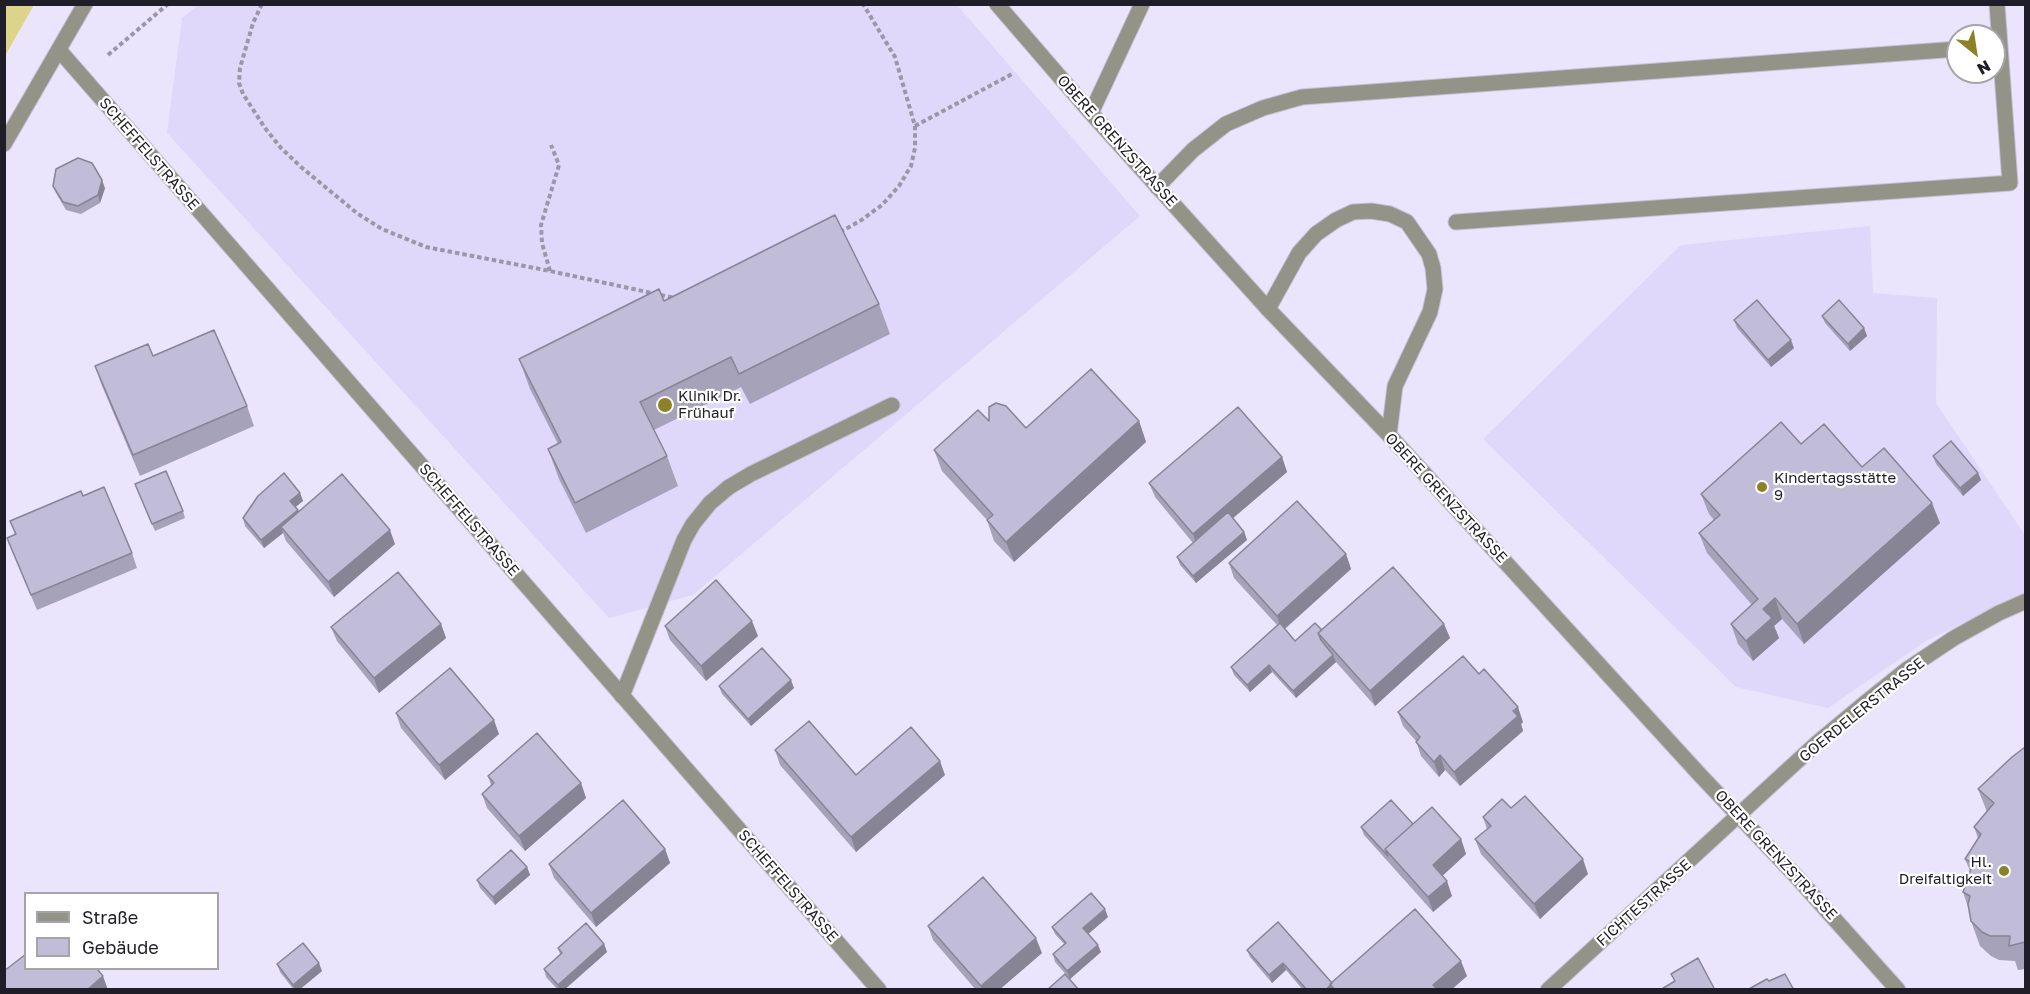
<!DOCTYPE html>
<html>
<head>
<meta charset="utf-8">
<style>
	body { margin:0 }
	#map { position:relative; width:2030px; height:994px; overflow:hidden; background:#eae5fc; font-family:"Golos Text",sans-serif }
	canvas { display:block }
	.frame { position:absolute; inset:0; border:6px solid #1f1d27; pointer-events:none }
	.legend { position:absolute; left:24px; top:892px; width:195px; height:78px; box-sizing:border-box; background:#fff; border:2px solid #a5a5a9; margin:0; padding:8px 10px; list-style:none; font-size:18px; color:#1f1d27 }
	.legend li { display:flex; align-items:center; gap:12px; height:30px }
	.legend b { width:30px; border:2px solid #a5a5a9 }
	.north { position:absolute; left:1946px; top:24px; width:60px; height:60px; box-sizing:border-box; background:#fff; border:2px solid #a5a5a9; border-radius:50%; rotate:150deg; font-size:16px; font-weight:700; line-height:24px; text-align:center; color:#1f1d27 }
	.north::after { content:''; display:block; margin:auto; width:21px; height:27px; background:#8d8128; clip-path:polygon(50% 0,100% 100%,50% 72%,0 100%) }
</style>
</head>
<body>
<div id="map">
<canvas width="2030" height="994"></canvas>
<div class="frame"></div>
<ul class="legend">
<li><b style="height:8px;background:#949387"></b>Straße</li>
<li><b style="height:16px;background:#c1bcd7"></b>Gebäude</li>
</ul>
<div class="north">N</div>
</div>
<script>
const g = document.querySelector('canvas').getContext('2d');
g.lineJoin = 'round';
function fillPath(path, color) {
  g.fillStyle = color;
  g.fill(path, 'evenodd');
}
function shape(rows) {
  const path = new Path2D();
  for (const r of rows) {
    path.moveTo(r[0], r[1]);
    for (let i = 2; i < r.length; i += 2) path.lineTo(r[i], r[i + 1]);
  }
  return path;
}
function strokePath(path, color, width, dash) {
  g.strokeStyle = color;
  g.lineWidth = width;
  g.lineCap = dash ? 'butt' : 'round';
  g.setLineDash(dash || []);
  g.stroke(path);
}
function write(font, color, halo, rows, align = 'center') {
  g.font = font + ' "Golos Text",sans-serif';
  g.lineWidth = 4.5;
  g.setLineDash([]);
  g.textBaseline = 'middle';
  g.strokeStyle = halo;
  g.fillStyle = color;
  for (const [text, x, y, turn = 0] of rows) {
    g.save();
    g.translate(x, y);
    g.rotate((+turn || 0) * Math.PI / 180);
    g.textAlign = isNaN(turn) ? turn : align;
    if (halo) g.strokeText(text, 0, 0);
    g.fillText(text, 0, 0);
    g.restore();
  }
}
fillPath(shape([
	[198,5,957,5,1140,216,693,595,609,618,167,133,182,18],
	[1870,226,1873,293,1937,298,1936,403,2025,535,2025,593,1926,641,1828,708,1736,687,1483,439,1681,245]
]), '#dfd8fb');
fillPath(shape([
	[5,4,34,5,5,56,4,5]
]), '#ddd48c');
const lane = shape([
	[1157,187,1193,150,1226,124,1263,108,1302,97,1958,49],
	[1456,222,2010,183,1997,4],
	[1268,309,1299,253,1316,234,1336,220,1353,212,1371,211,1390,214,1407,222,1429,254,1433,268,1435,289,1430,312,1395,386,1389,435],
	[622,696,684,540,693,524,710,503,729,487,751,474,892,405]
]);
const street = shape([
	[997,4,1091,113,1268,309,1389,435,1700,775,1794,874,1898,990],
	[59,50,879,990],
	[1091,113,1142,4],
	[4,144,85,4],
	[1548,990,1817,743,1865,703,1906,670,1954,638,1999,613,2026,601]
]);
strokePath(lane, '#c5c1d6', 17);
strokePath(street, '#c5c1d6', 17);
strokePath(shape([
	[262,4,253,23,240,68,239,83,243,94,265,128,281,148,301,167,358,214,382,229,426,247,550,271,675,298],
	[108,55,168,4],
	[915,126,1012,74],
	[840,232,860,221,882,205,899,186,911,166,915,148,915,126,895,57,863,4],
	[550,271,542,243,541,225,559,165,551,145]
]), '#9b97a9', 4, [4.5, 3]);
strokePath(lane, '#949387', 15);
strokePath(street, '#949387', 15);
fillPath(shape([
	[53,186,105,188,100,203,81,214,66,210,56,193],
	[879,304,890,334,750,404,741,387,654,430,667,456,678,486,586,533,559,479,548,449,558,444,530,389,519,359],
	[1822,316,1864,328,1867,336,1850,351,1825,323],
	[1734,320,1794,348,1771,367,1737,328],
	[153,356,247,406,254,426,140,476,102,386,95,366],
	[989,421,1026,428,1139,421,1146,442,1014,562,994,541,987,520,942,471,934,450],
	[1801,444,1862,467,1940,523,1804,644,1782,619,1774,626,1779,638,1753,661,1738,644,1731,624,1752,605,1707,553,1699,533,1714,520,1709,514,1701,494],
	[1933,456,1978,473,1981,480,1963,496,1936,464],
	[1282,457,1287,472,1233,518,1244,532,1247,540,1196,583,1180,565,1177,557,1193,543,1155,497,1149,483],
	[138,492,183,511,185,518,155,531],
	[300,493,303,501,295,507,298,512,395,544,334,597,286,541,283,533,264,548,245,526,243,518],
	[83,496,132,553,137,568,37,610,7,538,15,535,10,521],
	[1346,554,1351,569,1285,629,1295,641,1322,630,1444,624,1450,638,1375,706,1336,662,1296,698,1272,672,1250,692,1234,675,1231,667,1277,625,1234,578,1229,563],
	[441,624,446,638,379,693,337,641,331,627],
	[665,626,758,636,706,681,670,640],
	[719,686,794,688,751,726,722,694],
	[1398,712,1523,722,1521,724,1523,731,1460,786,1445,770,1439,777,1421,756,1416,741,1403,726],
	[396,713,499,734,445,780,401,728],
	[2025,747,2025,969,2018,970,2015,961,1999,960,1991,956,1980,946,1971,921,1969,910,1963,892,1970,871,1965,859,1978,838,1974,827,1987,812,1978,789],
	[775,750,856,775,945,775,856,852,780,765],
	[488,776,581,783,586,798,525,851,487,808,482,794,491,785],
	[1511,808,1588,874,1540,919,1481,854,1475,839,1487,829,1483,817],
	[1413,824,1461,839,1466,854,1442,876,1452,896,1433,912,1364,835,1361,827],
	[665,849,670,863,596,927,554,878,549,864],
	[527,867,530,875,495,905,480,888,477,880],
	[1108,917,1088,934,1101,952,1070,979,1055,962,1053,954,1064,944,1055,934,1052,927],
	[1278,922,1332,983,1467,976,1451,990,1303,990,1286,970,1272,983,1250,957,1247,950],
	[928,926,1042,953,999,990,976,990,933,940],
	[604,944,607,952,564,990,558,990,546,977,544,969,560,954,558,948],
	[277,964,322,971,299,990,294,990,280,972]
]), '#a6a2b9');
fillPath(shape([
	[102,180,105,188,100,203,98,195],
	[1864,328,1867,336,1850,351,1848,344],
	[1791,340,1794,348,1771,367,1768,360],
	[1139,421,1146,442,1014,562,1006,542],
	[1282,457,1287,472,1198,548,1193,534],
	[1978,473,1981,480,1963,496,1960,488],
	[300,493,303,501,293,509,290,501],
	[1932,503,1940,523,1804,644,1797,624],
	[298,510,301,518,281,527,283,533,264,548,261,540],
	[390,530,395,544,334,597,328,582],
	[1244,532,1247,540,1196,583,1193,576],
	[1346,554,1351,569,1282,631,1277,616],
	[1775,598,1782,619,1774,626,1779,638,1753,661,1746,641,1763,609],
	[752,621,758,636,706,681,701,666],
	[441,624,446,638,379,693,374,678],
	[1444,624,1450,638,1375,706,1370,691],
	[1333,655,1336,662,1296,698,1293,691],
	[1269,665,1272,672,1250,692,1247,685],
	[791,680,794,688,751,726,748,719],
	[1518,707,1523,722,1521,724,1523,731,1460,786,1454,772],
	[494,720,499,734,445,780,439,765],
	[1440,755,1445,770,1439,777,1434,762],
	[940,761,945,775,856,852,851,837],
	[581,783,586,798,525,851,519,836],
	[1461,839,1466,854,1438,880,1433,865],
	[665,849,670,863,596,927,591,913],
	[1583,859,1588,874,1540,919,1534,904],
	[527,867,530,875,495,905,493,897],
	[1447,881,1452,896,1433,912,1428,897],
	[1105,909,1108,917,1086,936,1083,928],
	[1036,938,1042,953,999,990,982,990,981,986],
	[604,944,607,952,564,990,559,990,558,985],
	[1098,945,1101,952,1070,979,1067,971],
	[1461,961,1467,976,1451,990,1435,990,1433,985],
	[319,963,322,971,299,990,295,990,293,985],
	[1283,963,1286,970,1272,983,1269,975],
	[103,976,108,990,87,990],
	[1331,985,1332,990,1326,990]
]), '#878496');
const building = shape([
	[78,158,92,163,102,180,98,195,78,206,63,202,53,186,56,169,78,158],
	[835,215,879,304,739,374,731,357,640,402,667,456,575,503,548,449,561,442,519,359,659,289,664,301,835,215],
	[1757,300,1791,340,1768,360,1734,320,1757,300],
	[1839,300,1864,328,1848,344,1822,316,1839,300],
	[214,330,247,406,133,455,95,366,148,344,153,356,214,330],
	[1091,369,1139,421,1006,542,987,520,993,515,934,450,978,410,989,421,989,407,996,403,1006,406,1026,428,1091,369],
	[1238,407,1282,457,1193,534,1149,483,1238,407],
	[1781,422,1801,444,1824,424,1862,467,1884,448,1932,503,1797,624,1775,598,1763,609,1772,618,1746,641,1731,624,1758,599,1699,533,1720,515,1701,494,1781,422],
	[1951,441,1978,473,1960,488,1933,456,1951,441],
	[166,471,183,511,152,524,135,484,166,471],
	[284,473,300,493,290,501,298,510,261,540,243,518,258,496,284,473],
	[342,474,390,530,328,582,281,527,342,474],
	[104,487,132,553,31,595,7,538,16,534,10,521,81,491,83,496,104,487],
	[1297,501,1346,554,1277,616,1229,563,1297,501],
	[1228,512,1244,532,1193,576,1177,557,1228,512],
	[1393,567,1444,624,1370,691,1318,633,1393,567],
	[398,572,441,624,374,678,331,627,398,572],
	[716,580,752,621,701,666,665,626,716,580],
	[1280,623,1295,641,1315,623,1322,630,1318,633,1321,640,1333,655,1293,691,1269,665,1247,685,1231,667,1280,623],
	[762,648,791,680,748,719,719,686,762,648],
	[1463,656,1479,674,1484,669,1518,707,1513,711,1518,716,1454,772,1440,755,1434,762,1416,742,1420,737,1398,712,1463,656],
	[450,668,494,720,439,765,396,713,450,668],
	[809,721,856,775,911,727,940,761,851,837,775,750,809,721],
	[537,733,581,783,519,836,482,794,494,783,488,776,537,733],
	[2025,747,2025,942,2009,946,2010,936,1990,936,1982,932,1971,921,1968,904,1970,896,1963,892,1973,863,1965,859,1981,834,1974,827,1994,803,1978,789,2012,757,2025,747],
	[1525,796,1583,859,1534,904,1475,839,1491,826,1483,817,1502,799,1511,808,1525,796],
	[623,800,665,849,591,913,549,864,623,800],
	[1391,800,1413,824,1385,849,1388,856,1361,827,1391,800],
	[1432,807,1461,839,1433,865,1447,881,1428,897,1385,849,1432,807],
	[511,850,527,867,493,897,477,880,511,850],
	[983,877,1036,938,981,986,928,926,983,877],
	[1091,893,1105,909,1083,928,1098,945,1067,971,1053,954,1066,943,1052,927,1091,893],
	[1415,909,1461,961,1433,985,1437,989,1335,990,1330,984,1415,909],
	[1278,922,1332,983,1326,990,1307,990,1283,963,1269,975,1247,950,1278,922],
	[586,923,604,944,558,985,544,969,562,953,558,948,586,923],
	[303,943,319,963,293,985,277,964,303,943],
	[26,954,26,969,97,969,103,976,87,990,4,990,4,971,26,954],
	[1698,958,1715,990,1660,990,1675,981,1671,974,1698,958],
	[1065,974,1079,990,1047,990,1065,974],
	[1785,974,1794,990,1747,990,1767,979,1769,981,1785,974]
]);
fillPath(building, '#c1bcd7');
strokePath(building, '#878496', 1.5);
for (const [x, y, r, color] of [
	[665,405,8,"#8d8128"],
	[1762,487,6,"#8d8128"],
	[2004,871,6,"#8d8128"]
]) {
  const dot = new Path2D();
  dot.arc(x, y, r, 0, 2 * Math.PI);
  g.fillStyle = color;
  g.fill(dot);
  strokePath(dot, '#fff', 2);
}
write('15px', '#1f1d27', '#fff', [
	["OBERE GRENZSTRASSE",1117,141,48],
	["SCHEFFELSTRASSE",149,154,49],
	["OBERE GRENZSTRASSE",1446,498,47],
	["SCHEFFELSTRASSE",469,520,49],
	["GOERDELERSTRASSE",1862,710,-39],
	["OBERE GRENZSTRASSE",1776,855,47],
	["SCHEFFELSTRASSE",788,886,49],
	["FICHTESTRASSE",1644,903,-42]
]);
write('15px', '#1f1d27', '#fff', [
	["Klinik Dr.",678,396],
	["Frühauf",678,413],
	["Kindertagsstätte",1774,478],
	["9",1774,495],
	["Hl.",1992,862,"right"],
	["Dreifaltigkeit",1992,879,"right"]
], 'left');
</script>
</body>
</html>
